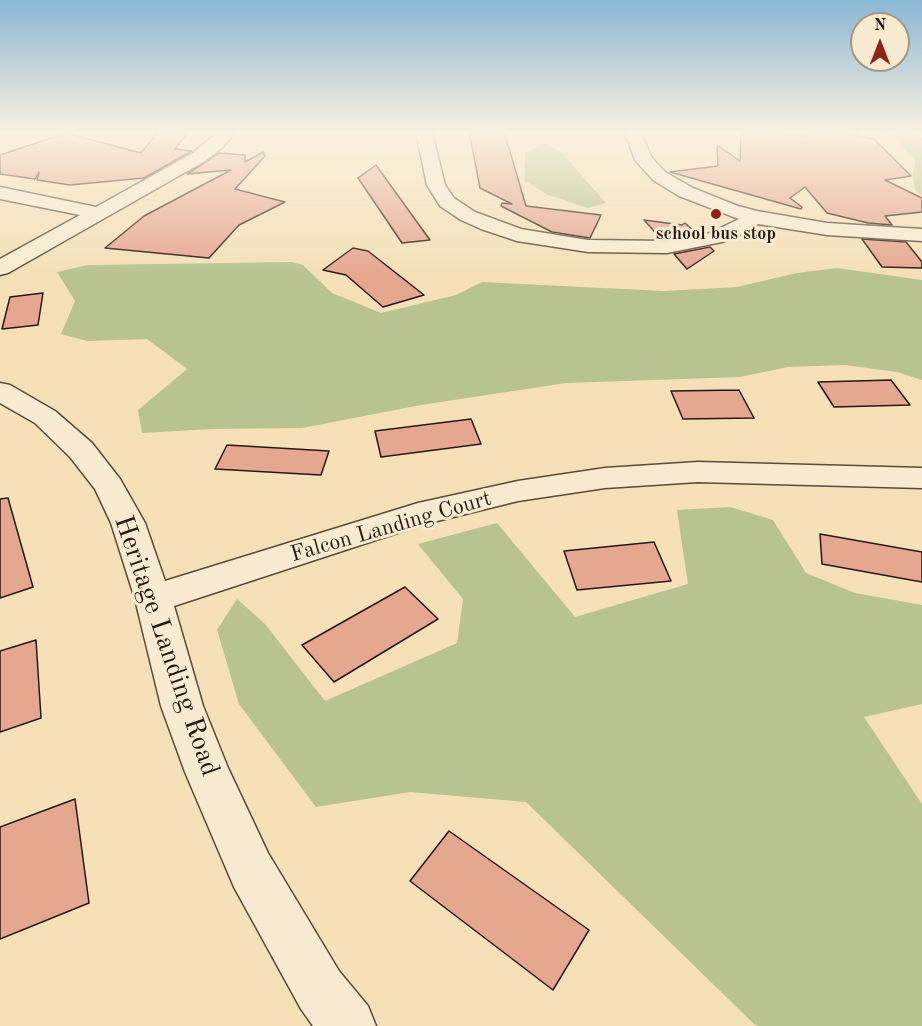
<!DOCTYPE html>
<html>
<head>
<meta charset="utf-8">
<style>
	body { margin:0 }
	#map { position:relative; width:922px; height:1026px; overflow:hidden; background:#f5e0b8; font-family:"Old Standard TT",serif }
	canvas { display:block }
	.north { position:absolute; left:850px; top:12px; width:60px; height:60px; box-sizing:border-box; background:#f8ebd1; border:2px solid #a49784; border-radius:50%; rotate:0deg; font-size:16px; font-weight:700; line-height:24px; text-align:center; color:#271911 }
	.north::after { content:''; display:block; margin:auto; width:21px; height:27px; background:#8f2418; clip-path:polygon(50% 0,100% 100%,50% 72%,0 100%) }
</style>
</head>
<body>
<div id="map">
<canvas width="922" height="1026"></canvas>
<div class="north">N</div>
</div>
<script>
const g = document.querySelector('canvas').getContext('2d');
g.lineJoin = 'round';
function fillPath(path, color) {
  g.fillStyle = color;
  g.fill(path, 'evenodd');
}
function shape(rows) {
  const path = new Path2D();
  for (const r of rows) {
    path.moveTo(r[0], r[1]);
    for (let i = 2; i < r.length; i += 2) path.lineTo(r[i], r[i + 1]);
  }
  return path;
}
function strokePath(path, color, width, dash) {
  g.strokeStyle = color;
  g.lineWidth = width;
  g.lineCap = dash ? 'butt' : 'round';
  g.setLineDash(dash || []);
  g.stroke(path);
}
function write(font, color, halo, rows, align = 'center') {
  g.font = font + ' "Old Standard TT",serif';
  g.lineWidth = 6;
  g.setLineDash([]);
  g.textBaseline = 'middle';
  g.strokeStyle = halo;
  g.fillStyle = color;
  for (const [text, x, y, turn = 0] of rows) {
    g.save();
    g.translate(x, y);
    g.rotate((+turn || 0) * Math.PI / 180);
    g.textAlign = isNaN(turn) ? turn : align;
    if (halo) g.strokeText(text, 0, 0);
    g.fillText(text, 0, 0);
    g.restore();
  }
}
fillPath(shape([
	[870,131,912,131,922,138,922,196,915,190,913,176,915,161,894,136],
	[545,143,560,151,606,203,588,208,548,195,525,181,525,153],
	[292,262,303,265,332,293,381,313,456,295,482,282,664,291,737,287,797,273,837,268,922,280,922,380,897,372,845,365,788,367,740,377,566,383,421,405,302,428,211,429,142,433,138,410,187,369,147,339,87,341,61,334,75,301,57,272,88,265],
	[730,507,773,520,806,573,855,593,922,605,922,704,864,717,922,804,922,1026,759,1026,754,1024,526,802,410,792,316,807,239,704,217,630,237,599,265,624,325,701,457,643,463,599,418,544,497,523,575,617,688,584,677,510]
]), '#b8c391');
const building = shape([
	[159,131,189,131,175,149,192,151,144,178,70,185,37,180,39,172,35,179,0,174,0,155,66,133,141,153,159,131],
	[469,131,504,131,526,206,601,215,590,238,552,232,501,206,502,203,512,204,480,188,469,131],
	[741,131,805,136,811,131,829,131,874,139,911,176,885,180,922,198,922,212,885,216,892,225,868,223,827,213,805,187,790,198,802,207,801,209,670,172,718,166,717,145,740,161,741,131],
	[263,152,265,156,235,189,285,202,239,225,209,258,105,248,144,216,231,170,187,174,219,153,245,155,245,162,263,152],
	[376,165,430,240,402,243,358,178,376,165],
	[644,220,682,225,685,223,696,233,661,239,644,220],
	[862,239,906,242,922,262,922,268,882,267,862,239],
	[710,247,714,251,687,269,674,254,710,247],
	[353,248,368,251,424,295,383,307,346,275,323,270,353,248],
	[43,293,38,325,2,329,10,297,43,293],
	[891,380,910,405,834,407,818,382,891,380],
	[739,390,754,418,683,419,671,391,739,390],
	[471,419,481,444,381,457,375,431,471,419],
	[227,445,329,451,321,475,215,469,227,445],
	[8,498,33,587,0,598,0,499,8,498],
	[820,534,922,552,922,582,822,564,820,534],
	[654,542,671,581,577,590,564,551,654,542],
	[405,587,438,619,334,682,302,645,405,587],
	[36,640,41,718,0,732,0,651,36,640],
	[75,799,89,903,0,939,0,827,75,799],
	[449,831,589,930,553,990,410,881,449,831]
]);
fillPath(building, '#e6a791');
strokePath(building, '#271911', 1.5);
const minor = shape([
	[219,131,236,131,222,148,205,161,8,273,0,275,0,259,80,215,0,199,0,187,96,207,193,153,219,131],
	[624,131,640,131,652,158,665,172,693,188,738,206,757,211,827,223,922,229,922,241,827,235,758,224,742,234,722,242,667,253,588,252,517,241,481,229,461,220,440,206,427,185,416,132,432,132,445,185,454,198,475,212,521,229,588,240,667,241,710,233,739,219,679,196,653,180,635,160,624,131],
	[0,383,10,385,55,411,92,443,120,479,145,523,165,581,418,503,518,481,605,468,698,462,922,468,922,488,698,482,605,488,518,501,425,524,174,606,203,706,228,768,268,853,339,971,368,1006,376,1026,313,1026,301,1009,234,887,185,772,161,706,135,599,111,523,95,489,70,457,35,423,0,403,0,383]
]);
strokePath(minor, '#5a4b3b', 3);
fillPath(minor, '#f8ebd1');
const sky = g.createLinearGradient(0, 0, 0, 275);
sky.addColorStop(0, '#8ab7d4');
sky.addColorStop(0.48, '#faf1df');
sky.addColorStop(1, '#faf1df00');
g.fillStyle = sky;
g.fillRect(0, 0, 922, 275);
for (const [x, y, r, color] of [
	[716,214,6,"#8f2418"]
]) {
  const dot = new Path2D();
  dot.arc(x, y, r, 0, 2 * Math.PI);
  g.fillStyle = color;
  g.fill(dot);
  strokePath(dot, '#f8ebd1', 2);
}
write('bold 18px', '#271911', '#f8ebd1', [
	["school bus stop",716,234]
]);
write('22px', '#271911', '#f8ebd1', [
	["Falcon Landing Court",391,527,-16]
]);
write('27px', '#271911', '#f8ebd1', [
	["Heritage Landing Road",166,646,71]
]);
</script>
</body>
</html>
